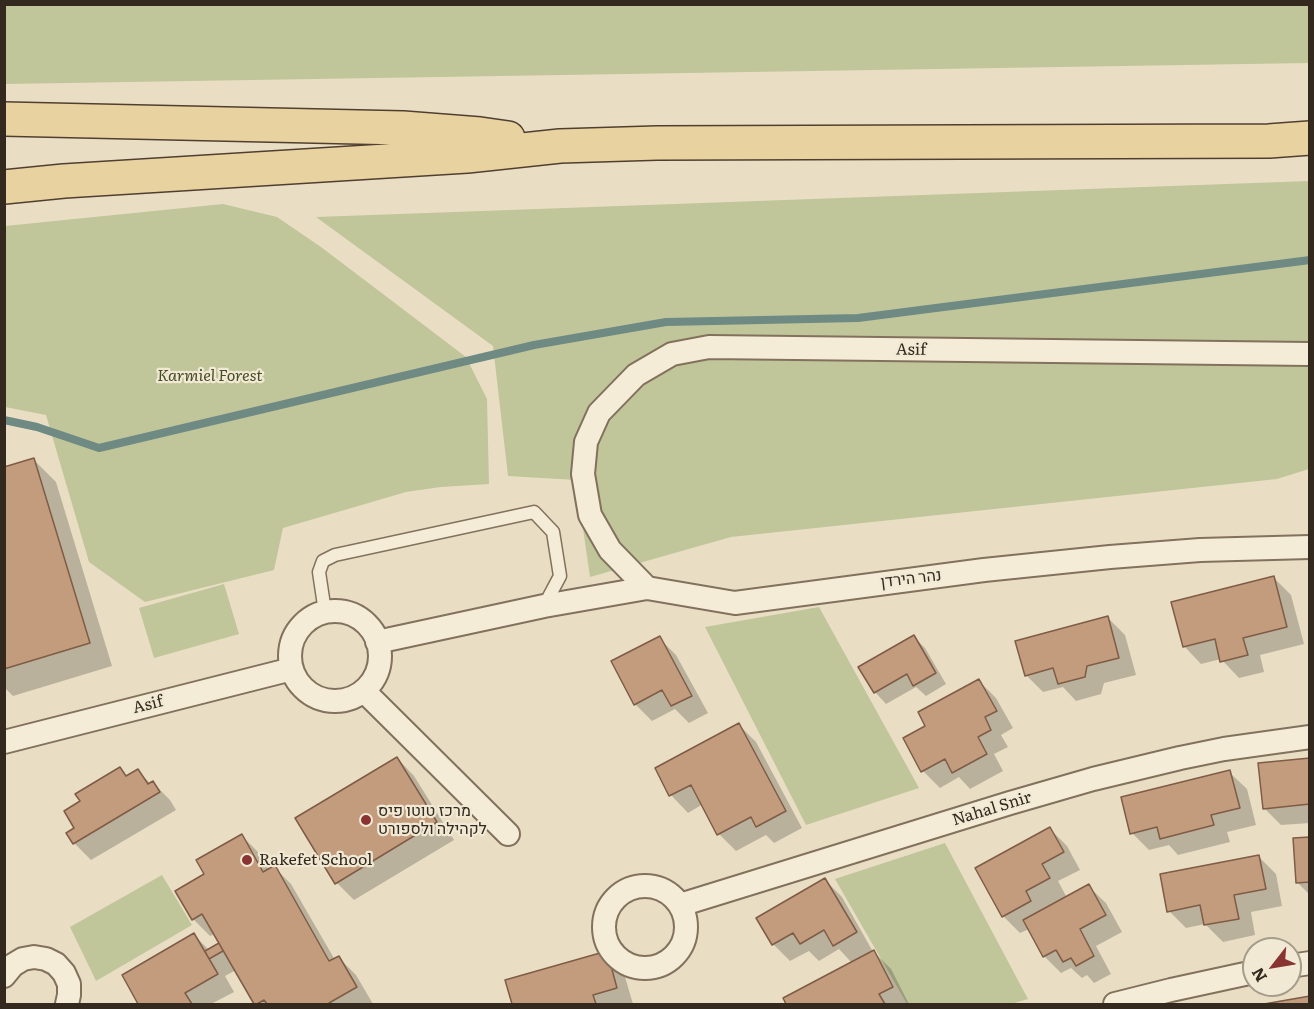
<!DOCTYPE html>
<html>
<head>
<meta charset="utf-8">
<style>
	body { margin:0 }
	#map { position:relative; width:1314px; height:1009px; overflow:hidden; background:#e9dec4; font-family:Literata,serif }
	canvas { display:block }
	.frame { position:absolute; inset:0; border:6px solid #33291f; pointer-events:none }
	.north { position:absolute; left:1242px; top:937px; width:60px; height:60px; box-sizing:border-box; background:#f1e9d3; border:2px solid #a59c8b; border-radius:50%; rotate:239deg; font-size:16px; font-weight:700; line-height:24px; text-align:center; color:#33291f }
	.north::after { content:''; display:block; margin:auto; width:21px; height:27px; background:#8a3333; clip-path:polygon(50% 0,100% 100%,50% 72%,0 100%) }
</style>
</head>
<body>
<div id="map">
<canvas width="1314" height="1009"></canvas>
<div class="frame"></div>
<div class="north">N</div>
</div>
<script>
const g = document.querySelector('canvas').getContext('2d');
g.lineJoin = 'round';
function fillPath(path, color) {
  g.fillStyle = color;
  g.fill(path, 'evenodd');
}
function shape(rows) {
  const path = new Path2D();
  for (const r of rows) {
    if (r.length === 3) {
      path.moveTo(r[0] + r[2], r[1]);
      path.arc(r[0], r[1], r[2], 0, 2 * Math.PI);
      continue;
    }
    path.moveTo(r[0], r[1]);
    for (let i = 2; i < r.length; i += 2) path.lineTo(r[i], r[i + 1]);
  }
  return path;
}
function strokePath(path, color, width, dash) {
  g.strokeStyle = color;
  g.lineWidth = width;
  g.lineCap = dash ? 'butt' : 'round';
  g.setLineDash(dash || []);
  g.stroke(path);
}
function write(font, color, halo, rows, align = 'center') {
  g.font = font + ' Literata,Heebo,serif';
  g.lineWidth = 4.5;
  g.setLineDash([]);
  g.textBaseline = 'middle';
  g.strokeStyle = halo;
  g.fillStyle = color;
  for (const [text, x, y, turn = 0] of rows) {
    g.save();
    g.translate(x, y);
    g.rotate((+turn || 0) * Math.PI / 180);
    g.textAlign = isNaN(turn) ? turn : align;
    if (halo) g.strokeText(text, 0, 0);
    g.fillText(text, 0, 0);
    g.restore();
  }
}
fillPath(shape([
	[1309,4,1309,63,5,84,5,5],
	[1309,181,1309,469,1277,479,731,537,590,577,576,480,508,476,493,346,316,217],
	[223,204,277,217,321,247,466,357,487,399,489,484,441,487,406,492,283,528,274,570,145,602,89,562,46,415,5,407,5,226],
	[224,584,239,634,154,658,139,608],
	[819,607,919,788,806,825,705,627],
	[945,843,1028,999,1011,1004,907,1004,835,879],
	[162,875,192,925,96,981,70,927]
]), '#c0c69a');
fillPath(shape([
	[34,460,56,482,112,666,13,696,4,687,4,469],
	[1274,578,1291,595,1304,644,1260,655,1264,672,1239,678,1221,659,1201,664,1184,646],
	[1108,618,1125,635,1136,675,1104,683,1101,694,1076,701,1063,687,1043,692,1026,675],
	[914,637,925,648,946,684,926,696,916,687,886,704,875,692,861,667],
	[659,638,676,655,708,713,689,723,675,709,652,721,635,704],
	[979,681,996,698,1013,728,1001,735,1008,747,994,754,1003,771,970,789,959,777,940,788,923,771,927,727],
	[739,725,756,742,802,828,774,843,766,835,736,851,719,834,703,804,688,813,671,795,657,769],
	[397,758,414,776,454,840,354,900,337,883,297,819],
	[1310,759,1310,823,1281,825,1264,808],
	[120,769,128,777,138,771,151,784,153,783,170,800,176,810,91,860,74,843,82,802],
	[1229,772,1247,789,1256,825,1227,832,1230,842,1178,855,1169,845,1149,850,1132,833],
	[1050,829,1067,846,1080,870,1058,881,1067,898,1088,886,1106,903,1122,932,1096,946,1111,974,1094,983,1087,975,1082,978,1071,968,1061,973,1044,956,1029,929,1020,933,1003,916],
	[242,836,259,853,269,870,274,867,291,884,335,960,339,958,356,975,373,1004,255,1004,236,970,225,976,234,992,211,1004,140,1004,124,975,194,935,209,950,221,944,215,934,210,936,193,919,206,875],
	[1310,838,1310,895,1297,882],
	[1259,857,1276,874,1282,906,1251,912,1255,935,1223,942,1205,924,1186,928,1169,911],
	[825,880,842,897,872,950,891,969,909,1004,788,1004,785,998,852,963,839,949,819,961,809,951,790,961,773,944],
	[606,952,623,970,633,1004,513,1004,507,981],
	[1310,997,1310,1004,1272,1004]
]), '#0003');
strokePath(shape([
	[4,420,37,427,99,448,534,345,666,322,858,318,1310,260]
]), '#6e8a83', 8);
const building = shape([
	[34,458,90,643,4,669,4,467,34,458],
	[1274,576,1287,627,1243,638,1248,655,1220,662,1215,639,1183,647,1171,602,1274,576],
	[1108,616,1119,658,1087,666,1085,677,1058,684,1053,668,1025,676,1015,641,1108,616],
	[914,635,936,673,913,686,907,674,874,693,858,667,914,635],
	[660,636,692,696,671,706,662,690,634,705,611,661,660,636],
	[979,679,997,711,985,717,991,730,978,737,987,754,952,773,945,759,921,772,903,738,925,726,918,712,979,679],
	[739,723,786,811,756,827,751,817,717,835,691,785,669,796,655,768,739,723],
	[397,757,437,822,335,884,295,818,397,757],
	[1310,758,1310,804,1263,809,1258,763,1310,758],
	[120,767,126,776,138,769,148,784,153,781,160,792,73,844,66,833,74,828,64,811,80,801,75,794,120,767],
	[1230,770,1240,808,1211,815,1214,825,1160,839,1157,827,1130,834,1121,797,1230,770],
	[1050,827,1064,852,1042,864,1050,878,1026,891,1031,901,1002,917,975,868,1050,827],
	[242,834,263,872,275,865,329,961,339,956,357,987,329,1003,330,1004,267,1004,264,1000,257,1004,254,1004,202,914,192,920,175,891,204,874,196,860,242,834],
	[1310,837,1310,882,1296,883,1293,838,1310,837],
	[1259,855,1266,889,1234,895,1239,919,1204,925,1200,905,1167,912,1160,874,1259,855],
	[825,878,857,932,833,946,824,930,800,944,793,933,772,945,756,918,825,878],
	[1089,884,1106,915,1080,929,1094,956,1076,966,1071,958,1063,962,1056,950,1043,957,1023,920,1089,884],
	[194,933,218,974,185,993,192,1004,138,1004,122,975,194,933],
	[219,943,223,951,209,959,205,951,219,943],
	[874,950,893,987,879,994,885,1004,786,1004,783,998,874,950],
	[607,951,617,988,593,995,596,1004,512,1004,505,980,607,951],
	[1310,996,1310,1004,1264,1004,1310,996]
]);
fillPath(building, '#c39c7e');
strokePath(building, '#7e5c45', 1.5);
const lane = shape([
	[325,612,319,572,323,561,335,555,534,512,553,532,560,576,544,606]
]);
const street = shape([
	[1310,354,709,347,672,354,636,375,599,413,586,442,583,474,590,515,610,550,647,588,735,603,984,570,1110,557,1200,550,1310,547],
	[335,656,45],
	[377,642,544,606,647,588],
	[364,691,508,834],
	[4,742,292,669],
	[645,927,41],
	[680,905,1010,803,1093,779,1180,758,1224,749,1310,737],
	[1290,966,1310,963],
	[4,976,13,965,23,959,34,957,46,959,56,964,64,973,69,984,69,995,67,1004],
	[1115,1004,1171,990,1254,972]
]);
const primary = shape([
	[4,119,403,128,480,134,508,138],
	[4,187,64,181,467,156,560,146,657,143,1269,141,1310,138]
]);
strokePath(lane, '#82715d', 15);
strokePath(street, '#82715d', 26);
strokePath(primary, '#503f30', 36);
strokePath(lane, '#f5ecd7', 12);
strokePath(street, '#f5ecd7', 22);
strokePath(primary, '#e8d2a0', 33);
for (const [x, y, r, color] of [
	[366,820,6,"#8a3333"],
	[247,860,6,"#8a3333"]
]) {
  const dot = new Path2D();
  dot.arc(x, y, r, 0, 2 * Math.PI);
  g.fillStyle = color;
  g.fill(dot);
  strokePath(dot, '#f1e9d3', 2);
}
write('16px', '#33291f', '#f1e9d3', [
	["Asif",911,350,1],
	["נהר הירדן",911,579,-7],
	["Asif",148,705,-14],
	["Nahal Snir",992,809,-17]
]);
write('italic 16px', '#444d28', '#f1e9d3', [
	["Karmiel Forest",210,376]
]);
write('16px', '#33291f', '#f1e9d3', [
	["מרכז טוטו פיס",378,811],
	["לקהילה ולספורט",378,829],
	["Rakefet School",259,860]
], 'left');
</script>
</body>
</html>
